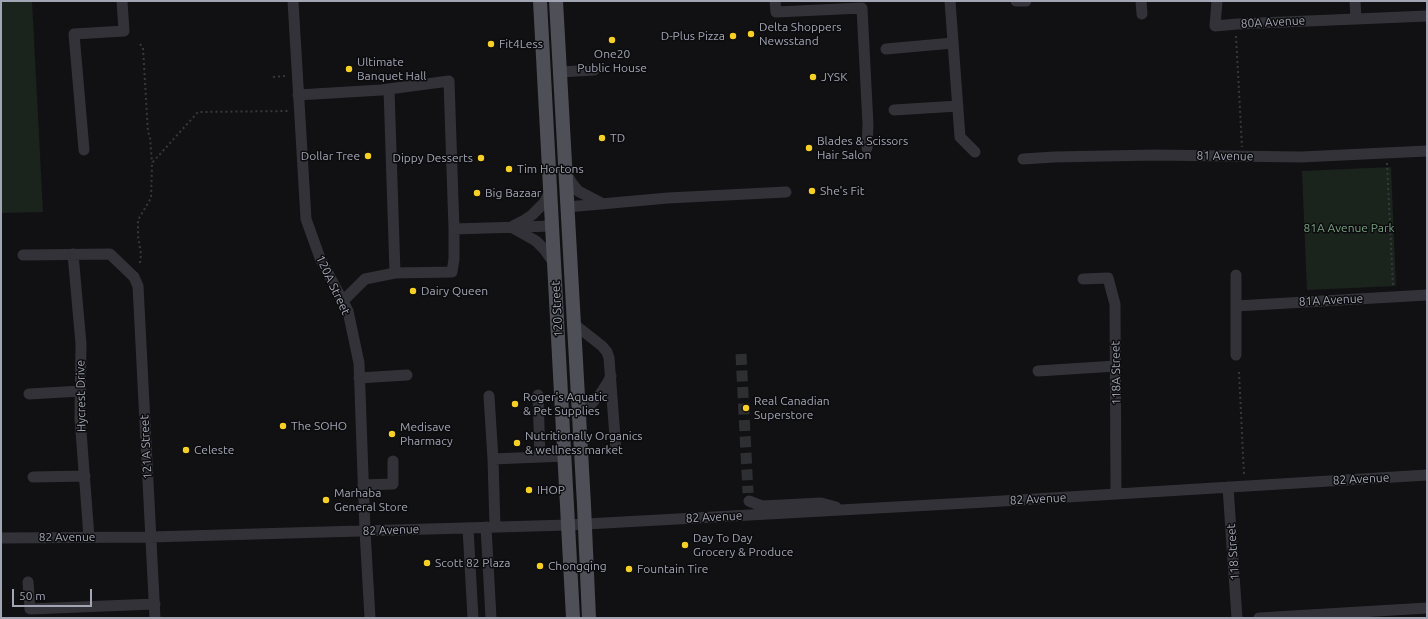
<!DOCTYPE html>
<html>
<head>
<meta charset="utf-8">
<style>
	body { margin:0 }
	#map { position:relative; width:1428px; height:619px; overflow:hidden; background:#111113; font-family:Ubuntu,sans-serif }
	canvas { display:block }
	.frame { position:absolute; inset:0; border:2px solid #a2a5b4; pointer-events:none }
	.scale { position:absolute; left:12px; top:589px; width:80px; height:18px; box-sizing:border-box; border:2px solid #a2a5b4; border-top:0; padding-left:5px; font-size:12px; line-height:14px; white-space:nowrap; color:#a2a5b4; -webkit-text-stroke:3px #0c0c0e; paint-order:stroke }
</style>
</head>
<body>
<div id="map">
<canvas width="1428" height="619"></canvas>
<div class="frame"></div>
<div class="scale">50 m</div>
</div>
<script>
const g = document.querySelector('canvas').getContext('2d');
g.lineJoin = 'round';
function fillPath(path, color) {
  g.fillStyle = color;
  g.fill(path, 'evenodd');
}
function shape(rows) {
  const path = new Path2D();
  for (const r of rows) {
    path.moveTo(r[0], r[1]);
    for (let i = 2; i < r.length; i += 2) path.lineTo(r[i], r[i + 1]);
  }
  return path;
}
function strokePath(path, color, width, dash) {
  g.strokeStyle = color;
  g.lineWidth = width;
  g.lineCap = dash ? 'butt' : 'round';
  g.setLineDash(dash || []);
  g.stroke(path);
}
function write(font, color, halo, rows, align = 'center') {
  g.font = font + ' Ubuntu,sans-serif';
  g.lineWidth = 3;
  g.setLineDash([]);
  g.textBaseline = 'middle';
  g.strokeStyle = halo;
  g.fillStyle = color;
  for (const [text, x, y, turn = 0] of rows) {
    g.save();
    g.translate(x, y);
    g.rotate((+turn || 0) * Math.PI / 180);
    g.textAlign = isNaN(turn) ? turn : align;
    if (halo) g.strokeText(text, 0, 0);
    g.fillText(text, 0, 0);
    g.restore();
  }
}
fillPath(shape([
	[1,1,32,1,43,212,1,213],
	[1391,167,1396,286,1307,290,1302,171]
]), '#1b231d');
strokePath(shape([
	[741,354,748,493]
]), '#2e2f33', 11, [11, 5.5]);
strokePath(shape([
	[1236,36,1242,147],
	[140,44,143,48,148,132,150,137,152,163],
	[273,77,286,76],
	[1387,163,1393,286],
	[140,263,141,254,138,236,138,220,151,198,152,163,198,112,289,111],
	[1239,372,1244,475]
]), '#38393f', 2, [2, 3]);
strokePath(shape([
	[293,1,306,219,320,258,348,311,359,363,365,531,370,618],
	[775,1,776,12,862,8,868,125,867,148],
	[950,1,960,137,975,152],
	[1016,1,1026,1],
	[1141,1,1142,14],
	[1217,1,1215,26,1237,24,1427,16],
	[1355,1,1356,19],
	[886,49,953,43],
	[560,72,594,70],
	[389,89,395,273],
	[298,95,381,90,449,81,454,229],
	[894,110,958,106],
	[84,150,74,34,124,31,122,1],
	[1023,159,1054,157,1155,155,1301,157,1427,151],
	[566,172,571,182,578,191,603,204],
	[567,207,668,198,786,192],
	[513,226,523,221,532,215,544,203,550,192],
	[513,228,536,241,544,249,554,263],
	[73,254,81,344,80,418,89,537],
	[23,255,110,254,134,277,138,286,155,618],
	[1083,279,1108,278,1115,304,1116,494],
	[343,301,365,279,395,273,452,272,454,259,454,229,552,226],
	[1236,306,1427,295],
	[574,324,602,346,607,352,609,358,616,450],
	[1236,355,1236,275],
	[1038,371,1116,366],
	[359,378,407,375],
	[29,394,81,391],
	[538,395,540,457],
	[489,396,493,459],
	[579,415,591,404,601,393,608,382,611,376],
	[33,477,85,476],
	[363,485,393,484,393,461],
	[1228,487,1237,618],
	[749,501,762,506,821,503,836,507],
	[486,527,491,618],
	[495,527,493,459,565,456],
	[468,528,473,618],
	[1,538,151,537,568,525,986,502,1427,475],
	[28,582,30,609,155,604],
	[1259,618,1427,608]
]), '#323238', 11);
strokePath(shape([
	[540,1,573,618],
	[556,1,584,505,589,618]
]), '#4e4f57', 14);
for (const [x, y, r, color] of [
	[751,34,4,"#f7d025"],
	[733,36,4,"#f7d025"],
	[612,40,4,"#f7d025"],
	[491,44,4,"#f7d025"],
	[349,69,4,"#f7d025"],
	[813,77,4,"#f7d025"],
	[602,138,4,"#f7d025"],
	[809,148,4,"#f7d025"],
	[368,156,4,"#f7d025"],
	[481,158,4,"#f7d025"],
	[509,169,4,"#f7d025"],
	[812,191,4,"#f7d025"],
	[477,193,4,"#f7d025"],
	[413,291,4,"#f7d025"],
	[515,404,4,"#f7d025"],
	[746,408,4,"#f7d025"],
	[283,426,4,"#f7d025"],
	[392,434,4,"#f7d025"],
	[517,443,4,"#f7d025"],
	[186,450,4,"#f7d025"],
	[529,490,4,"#f7d025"],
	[326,500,4,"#f7d025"],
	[685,545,4,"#f7d025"],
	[427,563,4,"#f7d025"],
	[540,566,4,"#f7d025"],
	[629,569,4,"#f7d025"]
]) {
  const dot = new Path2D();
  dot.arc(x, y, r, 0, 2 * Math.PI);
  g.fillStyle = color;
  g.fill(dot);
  strokePath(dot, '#0c0c0e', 1.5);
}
write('12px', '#a2a5b4', '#0c0c0e', [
	["80A Avenue",1273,22,-3],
	["81 Avenue",1225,156,1],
	["120A Street",333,285,65],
	["81A Avenue",1331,300,-3],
	["120 Street",557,309,-93],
	["118A Street",1116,373,-91],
	["Hycrest Drive",81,396,-91],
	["121A Street",146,447,-93],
	["82 Avenue",1361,479,-3],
	["82 Avenue",1038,499,-3],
	["82 Avenue",714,517,-3],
	["82 Avenue",391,530,-2],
	["82 Avenue",67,537],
	["118 Street",1233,552,-94]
]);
write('12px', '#a2a5b4', '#0c0c0e', [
	["Delta Shoppers",759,27],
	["Newsstand",759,41],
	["D-Plus Pizza",725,36,"right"],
	["Fit4Less",499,44],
	["One20",612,54,"center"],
	["Public House",612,68,"center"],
	["Ultimate",357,62],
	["Banquet Hall",357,76],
	["JYSK",821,77],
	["TD",610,138],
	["Blades & Scissors",817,141],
	["Hair Salon",817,155],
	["Dollar Tree",360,156,"right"],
	["Dippy Desserts",473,158,"right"],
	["Tim Hortons",517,169],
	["She's Fit",820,191],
	["Big Bazaar",485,193],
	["Dairy Queen",421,291],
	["Roger's Aquatic",523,397],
	["& Pet Supplies",523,411],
	["Real Canadian",754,401],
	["Superstore",754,415],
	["The SOHO",291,426],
	["Medisave",400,427],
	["Pharmacy",400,441],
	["Nutritionally Organics",525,436],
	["& wellness market",525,450],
	["Celeste",194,450],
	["IHOP",537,490],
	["Marhaba",334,493],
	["General Store",334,507],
	["Day To Day",693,538],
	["Grocery & Produce",693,552],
	["Scott 82 Plaza",435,563],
	["Chongqing",548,566],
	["Fountain Tire",637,569]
], 'left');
write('12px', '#78a080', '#0c0c0e', [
	["81A Avenue Park",1349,228]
]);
</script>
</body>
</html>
